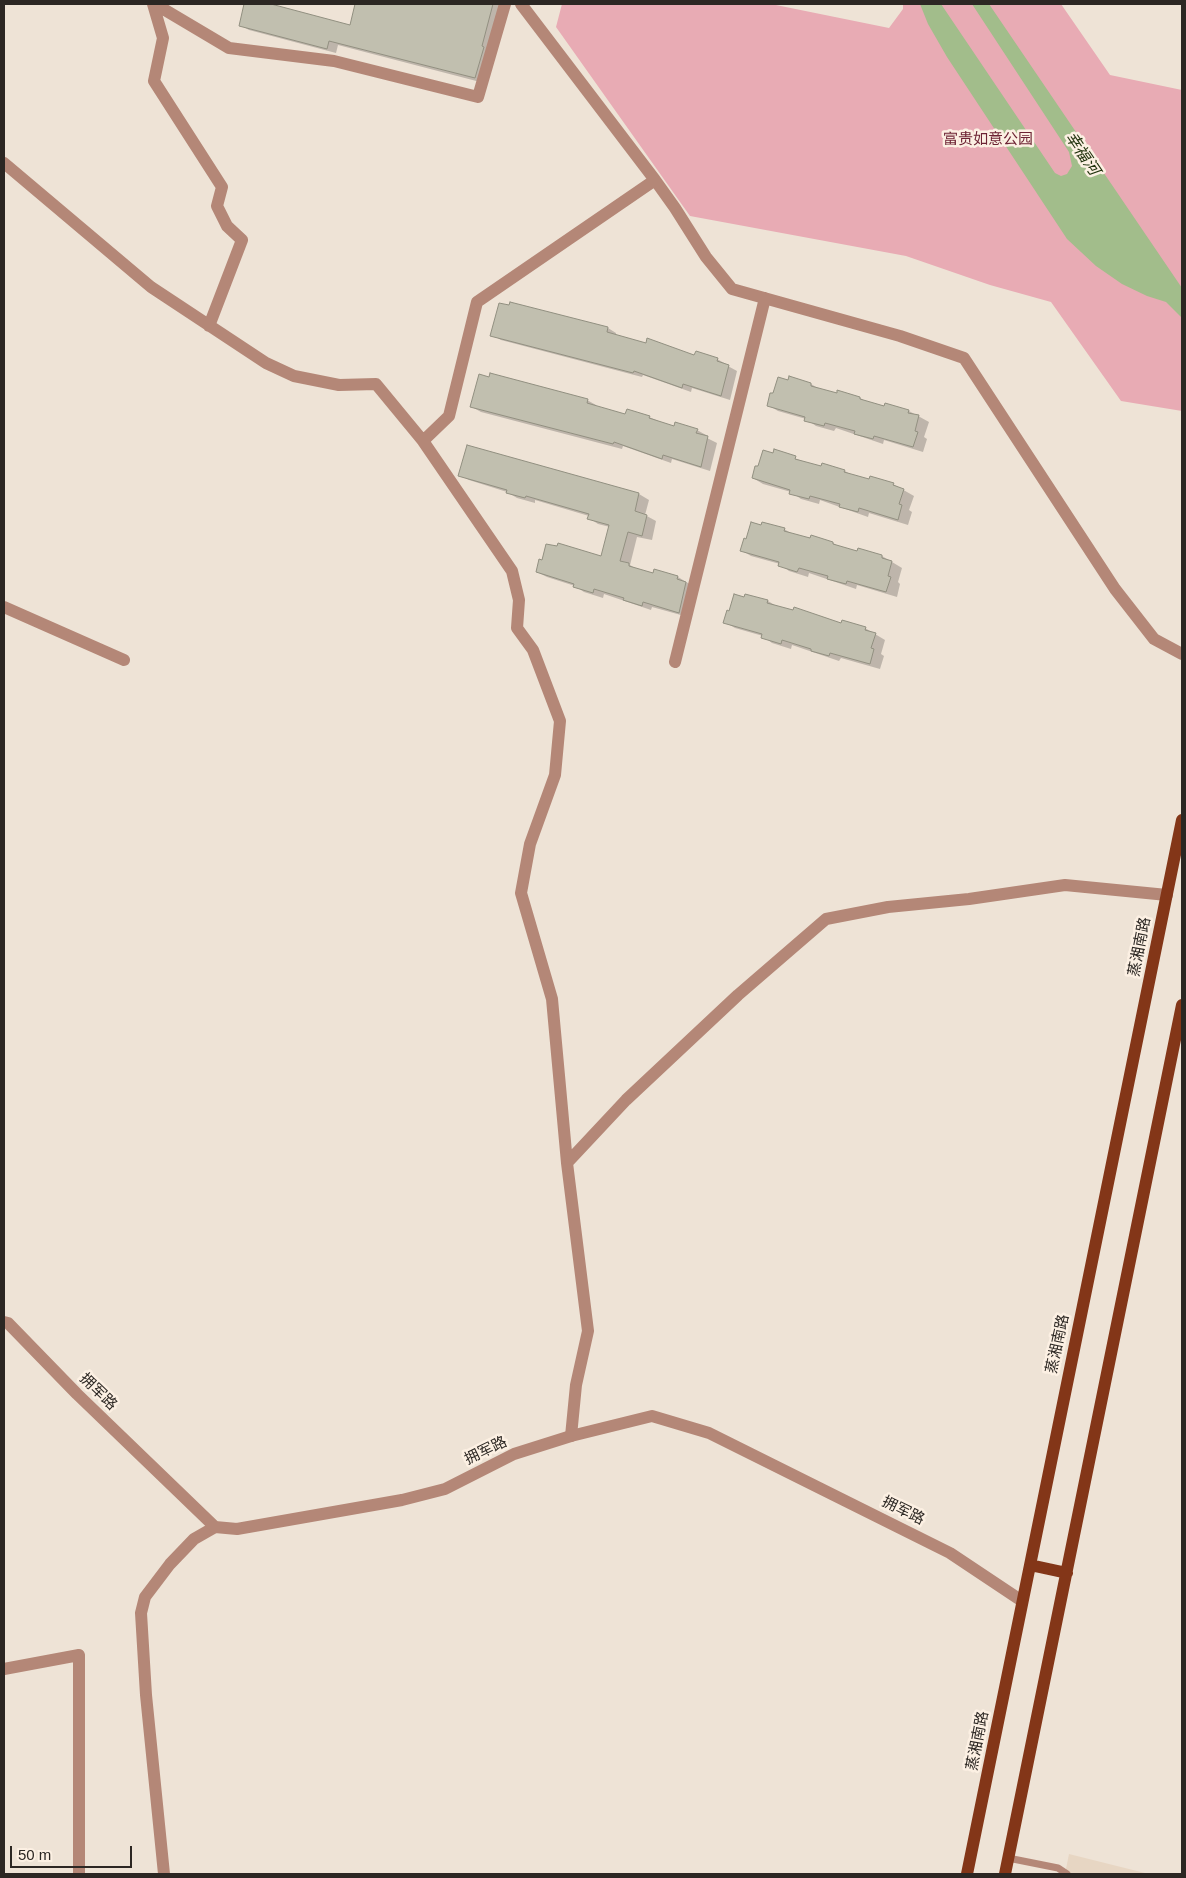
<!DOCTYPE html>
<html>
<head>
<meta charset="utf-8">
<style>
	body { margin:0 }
	#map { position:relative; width:1186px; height:1878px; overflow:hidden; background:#eee3d6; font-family:Helvetica,sans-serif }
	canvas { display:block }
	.frame { position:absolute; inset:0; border:5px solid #2c2723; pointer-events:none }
	.scale { position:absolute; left:10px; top:1846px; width:122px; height:22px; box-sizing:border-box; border:2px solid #2c2723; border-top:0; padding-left:6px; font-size:15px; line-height:18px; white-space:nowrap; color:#2c2723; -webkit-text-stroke:4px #fcf0e3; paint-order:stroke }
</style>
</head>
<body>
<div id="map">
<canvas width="1186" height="1878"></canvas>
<div class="frame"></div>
<div class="scale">50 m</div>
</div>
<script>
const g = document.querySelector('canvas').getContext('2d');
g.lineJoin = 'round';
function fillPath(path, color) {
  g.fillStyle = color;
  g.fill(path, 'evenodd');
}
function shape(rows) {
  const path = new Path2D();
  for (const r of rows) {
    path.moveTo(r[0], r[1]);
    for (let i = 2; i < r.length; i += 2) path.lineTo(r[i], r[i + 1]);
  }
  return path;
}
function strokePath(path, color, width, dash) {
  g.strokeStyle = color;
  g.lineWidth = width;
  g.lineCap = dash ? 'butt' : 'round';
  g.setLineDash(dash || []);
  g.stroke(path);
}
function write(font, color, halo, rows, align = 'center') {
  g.font = font + ' Helvetica,"Noto Sans SC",sans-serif';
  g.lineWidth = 5;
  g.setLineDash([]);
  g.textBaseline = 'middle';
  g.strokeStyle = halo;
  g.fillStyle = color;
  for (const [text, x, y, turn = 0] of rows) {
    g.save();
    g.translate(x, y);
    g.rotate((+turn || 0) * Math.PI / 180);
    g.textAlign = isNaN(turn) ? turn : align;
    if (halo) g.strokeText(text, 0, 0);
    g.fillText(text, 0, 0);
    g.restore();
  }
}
fillPath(shape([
	[1069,1854,1149,1874,1065,1874]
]), '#e7d6c3');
fillPath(shape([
	[562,4,771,4,889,28,903,9,903,4,1061,4,1110,75,1182,90,1182,411,1121,401,1051,302,990,285,906,256,690,216,556,27]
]), '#e8abb4');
fillPath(shape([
	[920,4,941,4,1055,173,1061,176,1067,174,1072,166,1069,152,972,4,989,4,1182,288,1182,318,1166,302,1147,296,1122,284,1096,266,1067,239,947,57,928,24]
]), '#a2bd8b');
fillPath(shape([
	[246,4,266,4,351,26,357,4,503,4,484,83,338,45,336,53,249,30,240,25],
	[608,328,616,333,616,335,695,357,717,359,726,364,726,365,737,371,730,400,692,388,691,392,643,375,642,377,501,340,492,335],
	[811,384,821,390,860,398,869,403,909,411,929,422,924,437,927,439,923,452,884,440,883,444,836,428,834,431,816,426,806,419,778,411,768,405],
	[587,400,596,405,596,407,626,415,649,417,675,428,697,430,706,435,705,437,717,443,710,471,672,459,671,463,623,446,622,449,481,412,472,407],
	[468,447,639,494,649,500,645,515,656,521,652,540,637,537,630,565,638,570,654,574,655,571,678,577,696,588,688,617,652,607,651,610,604,594,603,598,584,592,575,586,547,577,537,572,602,557,610,527,598,524,589,518,589,516,535,500,535,503,517,498,507,492,469,480,460,475],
	[774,451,822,468,845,471,853,476,870,480,893,484,914,496,909,510,912,512,908,525,869,513,868,517,820,500,819,504,801,499,791,492,763,484,753,478,759,468,774,454],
	[784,529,794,535,833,543,842,548,882,556,902,568,898,582,900,584,897,597,857,585,856,589,809,573,808,577,789,571,780,564,751,556,741,550],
	[746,595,768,601,778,607,841,625,865,628,885,640,881,654,884,656,880,669,841,658,839,661,792,645,791,649,772,643,763,636,735,628,725,622,730,613,745,599]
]), '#0003');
const building = shape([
	[244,4,271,4,350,25,355,4,493,4,482,46,484,47,475,78,329,41,327,49,239,26,244,4],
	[510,302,608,327,607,332,646,343,647,338,694,355,696,351,718,358,717,361,729,365,721,396,683,384,682,388,634,371,633,373,490,336,499,303,509,305,510,302],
	[490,373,588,399,587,403,625,414,627,409,650,416,649,418,674,426,675,422,698,429,696,433,708,436,701,467,663,455,662,459,614,442,613,444,470,407,479,374,489,377,490,373],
	[789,376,811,383,811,386,837,393,837,390,860,397,860,399,884,406,885,403,909,410,908,413,919,415,915,431,918,432,913,447,874,436,873,439,854,434,855,431,825,423,824,426,804,421,805,417,767,406,770,393,773,393,778,377,788,380,789,376],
	[467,445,639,493,635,511,647,515,642,536,628,532,620,561,629,563,629,566,653,573,654,569,678,576,677,579,686,582,679,613,643,602,642,606,623,600,624,598,594,589,593,593,573,587,574,584,536,572,539,559,542,560,546,544,557,546,558,543,601,556,609,525,587,519,589,514,526,496,525,498,506,493,507,490,458,476,467,445],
	[774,449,796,456,795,459,821,466,822,463,845,470,844,472,869,479,870,476,894,483,893,485,904,489,899,504,902,505,898,520,859,508,858,512,839,507,840,504,810,496,809,499,789,494,790,490,752,478,755,466,758,466,763,450,773,453,774,449],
	[751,522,761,525,762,522,785,528,784,531,810,538,811,535,833,542,833,544,857,551,858,548,882,555,882,558,892,561,888,576,891,577,886,592,847,581,846,584,827,579,828,576,799,568,797,572,778,566,779,562,740,551,744,538,746,539,751,522],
	[734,594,744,597,745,594,768,600,767,603,793,610,794,607,841,623,842,620,866,627,865,630,876,633,871,648,874,649,870,664,830,653,829,656,811,651,811,649,782,640,781,644,761,638,762,634,723,623,727,610,729,611,734,594]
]);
fillPath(building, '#c1bfaf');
strokePath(building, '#918f80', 1);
strokePath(shape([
	[1008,1858,1058,1868,1067,1874]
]), '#b48777', 7);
strokePath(shape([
	[153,4,163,38,154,81,222,187,217,206,227,226,242,240,209,326],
	[155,4,229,48,334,61,478,97,505,4],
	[521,4,655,180],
	[4,163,151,287,266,363,294,376,339,385,376,384,423,441,512,571,519,600,517,628,533,650,560,721,555,775,530,844,521,893,552,999,567,1163,588,1331,576,1385,571,1436],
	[423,441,449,416,477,302,655,180,675,208,706,257,732,289,900,336,964,358,1115,589,1154,639,1182,654],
	[4,607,124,660],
	[675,662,765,298],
	[567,1163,626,1100,738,995,826,919,888,907,969,899,1065,885,1167,895],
	[4,1669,79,1655,79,1874],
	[164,1874,146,1695,141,1613,145,1597,170,1564,194,1539,215,1527]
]), '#b48777', 12);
strokePath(shape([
	[4,1322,8,1323,77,1394,215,1527,237,1529,402,1500,445,1489,514,1454,571,1436,652,1416,709,1433,950,1553,1022,1601]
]), '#b48777', 12);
strokePath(shape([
	[1030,1565,1067,1573],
	[967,1874,1182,820],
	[1005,1874,1182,1005]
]), '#833618', 12);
write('15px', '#6d2334', '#fcf0e3', [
	["富贵如意公园",988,140]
]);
write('15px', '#2c2723', '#fcf0e3', [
	["蒸湘南路",1140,947,-79],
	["蒸湘南路",1058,1344,-78],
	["拥军路",98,1392,44],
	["拥军路",486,1451,-26],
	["拥军路",903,1511,26],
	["蒸湘南路",978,1741,-79]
]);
write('italic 16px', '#1f310c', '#fcf0e3', [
	["幸福河",1082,154,56]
]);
</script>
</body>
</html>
